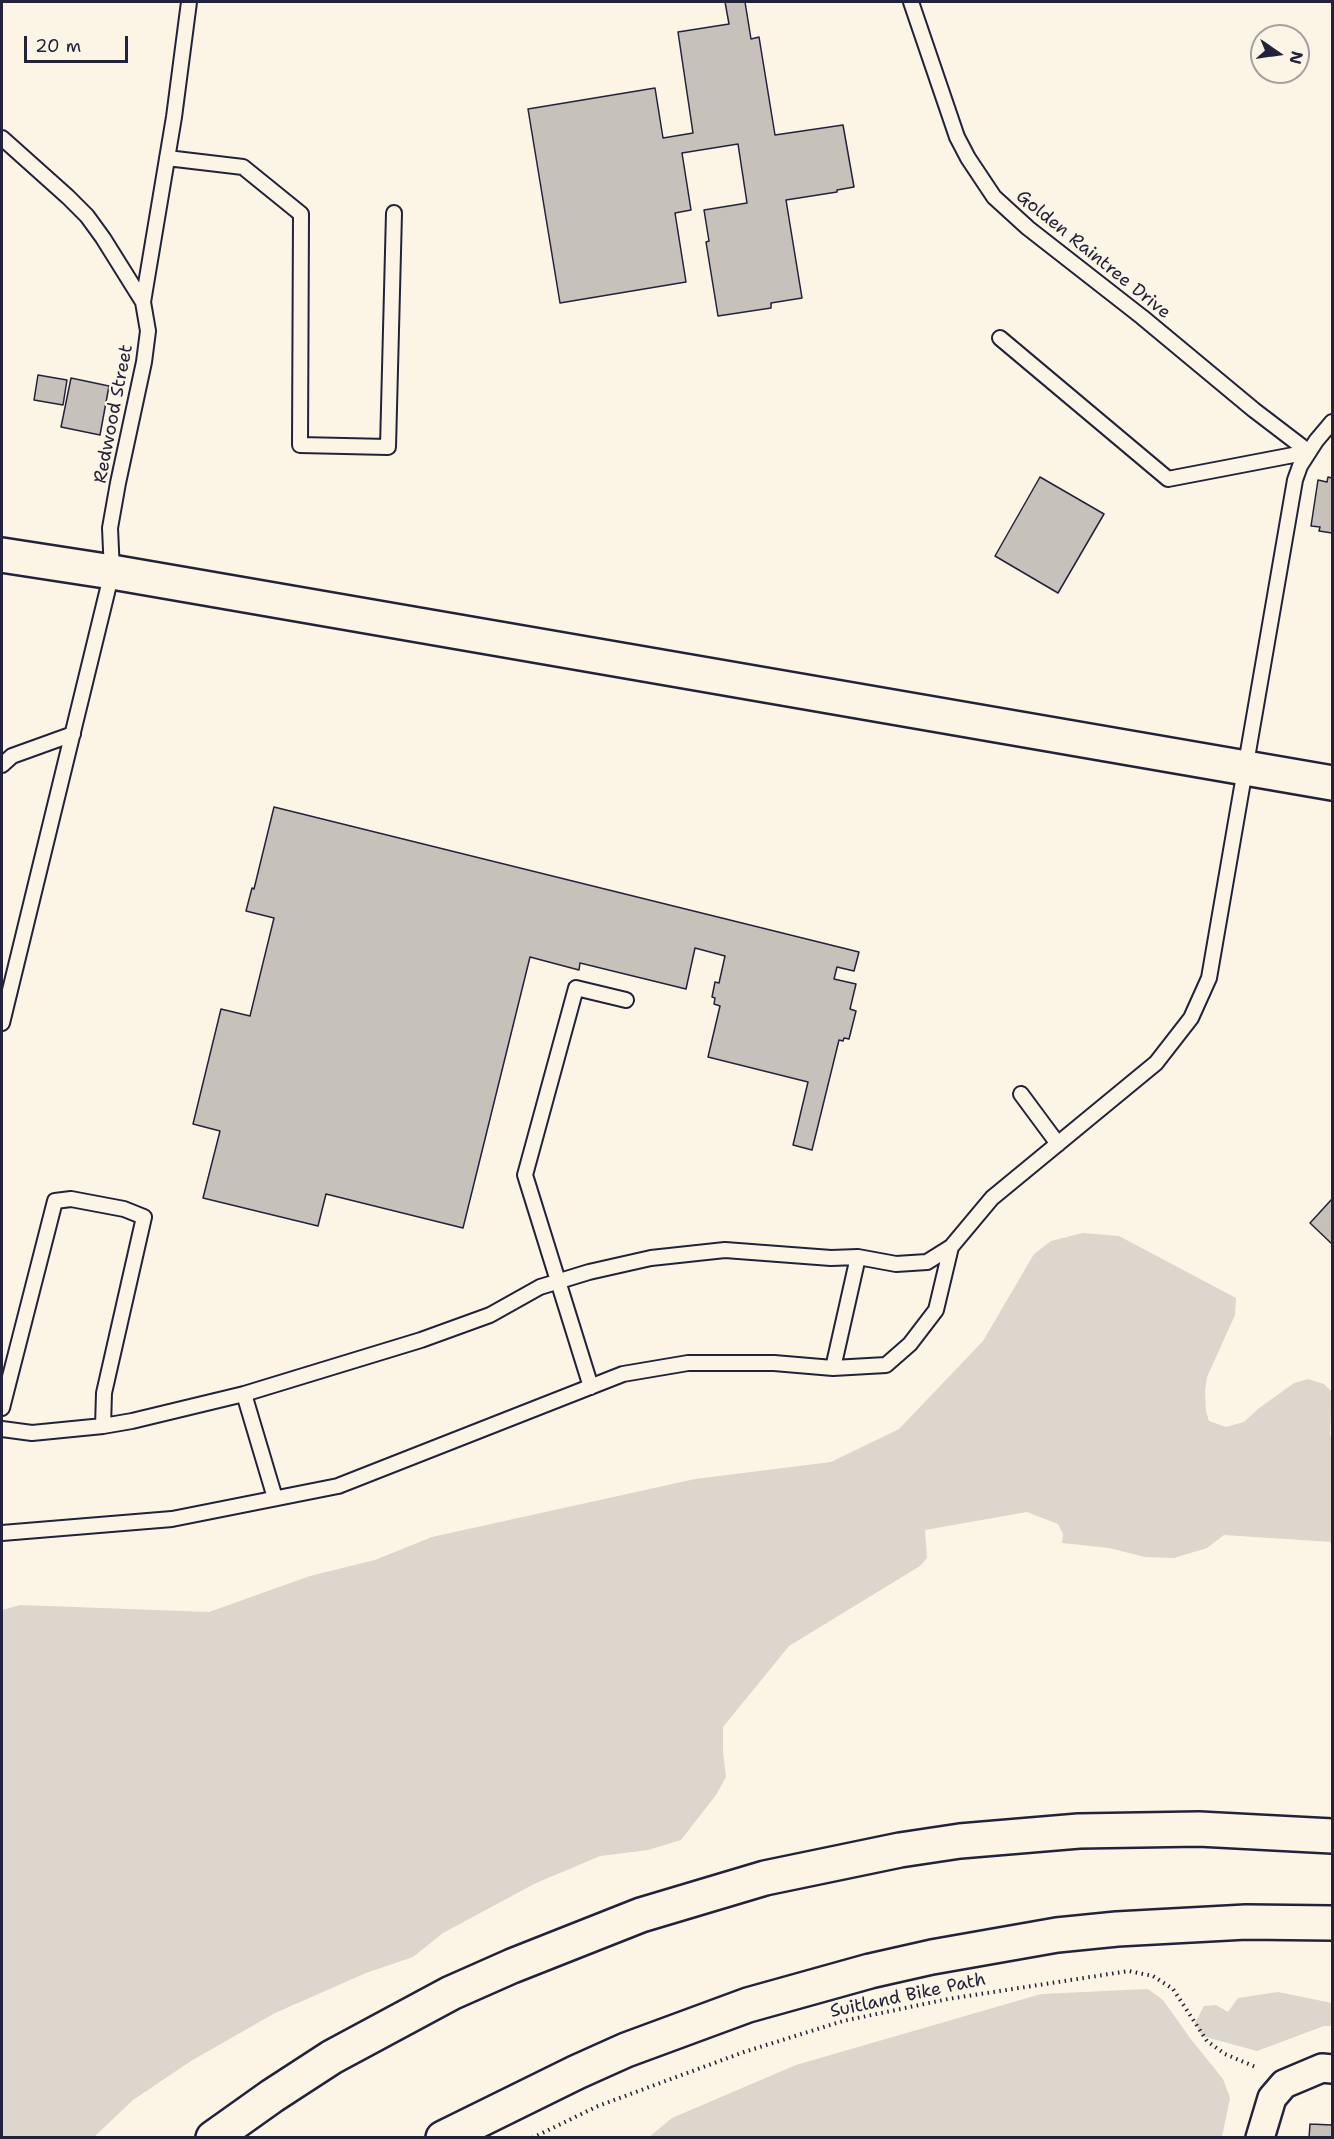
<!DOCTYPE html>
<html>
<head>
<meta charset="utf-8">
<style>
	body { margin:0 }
	#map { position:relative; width:1334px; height:2139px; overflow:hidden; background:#fcf5e5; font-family:"Shantell Sans",sans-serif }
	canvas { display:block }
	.frame { position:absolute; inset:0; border:3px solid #22223b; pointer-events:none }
	.north { position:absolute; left:1250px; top:24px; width:60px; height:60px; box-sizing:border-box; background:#fcf5e5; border:2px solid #a5a1a1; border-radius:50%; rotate:103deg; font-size:16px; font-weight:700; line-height:24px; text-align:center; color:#22223b }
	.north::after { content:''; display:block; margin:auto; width:21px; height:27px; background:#22223b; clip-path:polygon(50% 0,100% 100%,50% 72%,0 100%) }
	.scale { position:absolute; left:24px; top:36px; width:104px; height:27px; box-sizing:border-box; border:3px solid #22223b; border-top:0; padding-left:8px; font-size:18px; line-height:21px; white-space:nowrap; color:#22223b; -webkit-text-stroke:4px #fcf5e5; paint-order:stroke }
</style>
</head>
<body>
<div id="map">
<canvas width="1334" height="2139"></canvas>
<div class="frame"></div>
<div class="north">N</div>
<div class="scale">20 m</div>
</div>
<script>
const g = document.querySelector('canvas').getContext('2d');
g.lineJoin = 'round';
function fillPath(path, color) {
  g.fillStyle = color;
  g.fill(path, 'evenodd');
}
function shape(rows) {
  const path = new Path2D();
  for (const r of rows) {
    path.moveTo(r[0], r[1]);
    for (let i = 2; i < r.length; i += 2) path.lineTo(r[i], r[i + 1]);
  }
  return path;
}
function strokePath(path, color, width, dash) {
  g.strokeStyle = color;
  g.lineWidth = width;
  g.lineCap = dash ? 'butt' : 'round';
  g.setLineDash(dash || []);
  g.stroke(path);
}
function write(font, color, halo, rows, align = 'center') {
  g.font = font + ' "Shantell Sans",sans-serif';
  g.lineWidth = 4.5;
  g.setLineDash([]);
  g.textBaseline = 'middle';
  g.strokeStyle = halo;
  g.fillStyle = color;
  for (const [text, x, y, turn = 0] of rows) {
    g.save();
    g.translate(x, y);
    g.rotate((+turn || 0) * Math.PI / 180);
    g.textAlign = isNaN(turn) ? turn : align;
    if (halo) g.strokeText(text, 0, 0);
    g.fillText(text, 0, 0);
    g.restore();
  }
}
fillPath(shape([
	[1083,1233,1119,1236,1236,1298,1235,1315,1207,1377,1205,1391,1206,1411,1209,1421,1226,1427,1244,1422,1258,1409,1294,1383,1308,1379,1324,1384,1332,1392,1330,1434,1332,1443,1332,1542,1224,1535,1207,1548,1174,1558,1145,1557,1109,1548,1062,1543,1063,1534,1058,1524,1027,1512,925,1530,927,1558,920,1566,789,1646,723,1727,723,1751,726,1777,716,1795,681,1840,648,1850,600,1856,534,1884,443,1933,413,1957,366,1973,275,2013,191,2061,133,2100,94,2137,2,2137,2,1610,20,1605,209,1612,310,1576,375,1560,432,1537,695,1479,831,1462,899,1429,983,1341,1034,1254,1051,1241],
	[1148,1989,1163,2000,1190,2038,1223,2079,1230,2098,1222,2137,649,2137,672,2118,796,2065,1041,1994],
	[1278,1992,1332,2003,1332,2026,1324,2026,1257,2051,1202,2036,1195,2023,1204,2006,1216,2005,1228,2012,1238,1998]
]), '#dcd6cc');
const building = shape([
	[725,2,745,2,751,39,759,37,775,135,843,125,854,187,837,190,837,192,786,200,802,298,771,303,771,308,718,316,706,242,709,241,704,210,747,203,738,144,682,153,691,210,675,213,686,282,560,303,528,109,655,88,663,138,693,133,678,32,729,24,725,2],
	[38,375,67,380,63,405,34,400,38,375],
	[71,378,109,386,100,435,61,427,71,378],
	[1040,477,1104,514,1058,593,995,556,1040,477],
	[1328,477,1332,478,1332,533,1319,531,1320,527,1311,526,1318,480,1327,482,1328,477],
	[274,807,859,952,854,971,837,967,834,979,856,984,850,1009,856,1011,849,1039,844,1038,843,1041,839,1040,812,1150,793,1145,808,1082,708,1057,720,1006,714,1004,715,998,712,997,715,982,719,983,725,956,695,948,686,989,580,963,579,970,530,957,463,1228,326,1194,318,1226,203,1198,220,1131,193,1124,221,1009,250,1016,274,918,246,911,252,888,254,889,274,807],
	[1332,1199,1332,1244,1310,1223,1332,1199],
	[1310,2124,1332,2125,1332,2138,1309,2138,1310,2124]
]);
fillPath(building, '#c6c1bb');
strokePath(building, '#22223b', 1.5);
const lane = shape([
	[911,2,957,137,968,158,994,197,1028,228,1142,317,1254,410,1309,452],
	[2,138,68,197,87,216,103,238,143,302,148,331,144,362,118,483,110,528,112,572,2,1023],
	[167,158,243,167,301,214,300,445,388,447,394,213],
	[143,302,174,117,189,2],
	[1000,338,1168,479,1309,452],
	[2,765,12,756,73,734],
	[1021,1094,1058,1144],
	[858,1257,896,1264,927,1262,951,1247,992,1198,1156,1063,1191,1018,1209,978,1295,480,1300,466,1316,441,1332,422],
	[833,1368,886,1365,910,1344,936,1310,951,1247],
	[591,1387,525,1175,576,988,626,1000],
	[244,1394,275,1498],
	[2,1408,55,1201,71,1199,124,1209,144,1217,104,1393,103,1426],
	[2,1429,32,1433,103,1426,132,1421,244,1394,421,1340,490,1315,540,1287,589,1272,651,1258,725,1250,831,1258,858,1257,833,1368,774,1363,688,1363,623,1374,338,1486,172,1519,2,1533]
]);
const street = shape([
	[1260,2138,1272,2098,1284,2084,1322,2068,1332,2069]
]);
const secondary = shape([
	[2,555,112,572,1332,783]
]);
const highway = shape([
	[213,2138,272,2096,332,2057,451,1993,512,1966,641,1915,765,1878,900,1850,960,1841,1079,1831,1199,1829,1332,1836],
	[443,2138,577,2072,626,2050,748,2005,870,1971,932,1957,1057,1935,1117,1929,1246,1922,1332,1923]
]);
strokePath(lane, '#22223b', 18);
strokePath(street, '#22223b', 32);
strokePath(secondary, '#22223b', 38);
strokePath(highway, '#22223b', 38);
strokePath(shape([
	[532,2138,598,2106,744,2052,843,2021,948,1999,1129,1971,1153,1976,1173,1989,1207,2041,1225,2054,1258,2068]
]), '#22223b', 4, [1.5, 4.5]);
strokePath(lane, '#fcf5e5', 14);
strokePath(street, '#fcf5e5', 27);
strokePath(secondary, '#fcf5e5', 33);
strokePath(highway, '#fcf5e5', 33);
write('18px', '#22223b', '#fcf5e5', [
	["Golden Raintree Drive",1093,255,39],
	["Redwood Street",114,414,-79],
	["Suitland Bike Path",908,1996,-12]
]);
</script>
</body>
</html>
